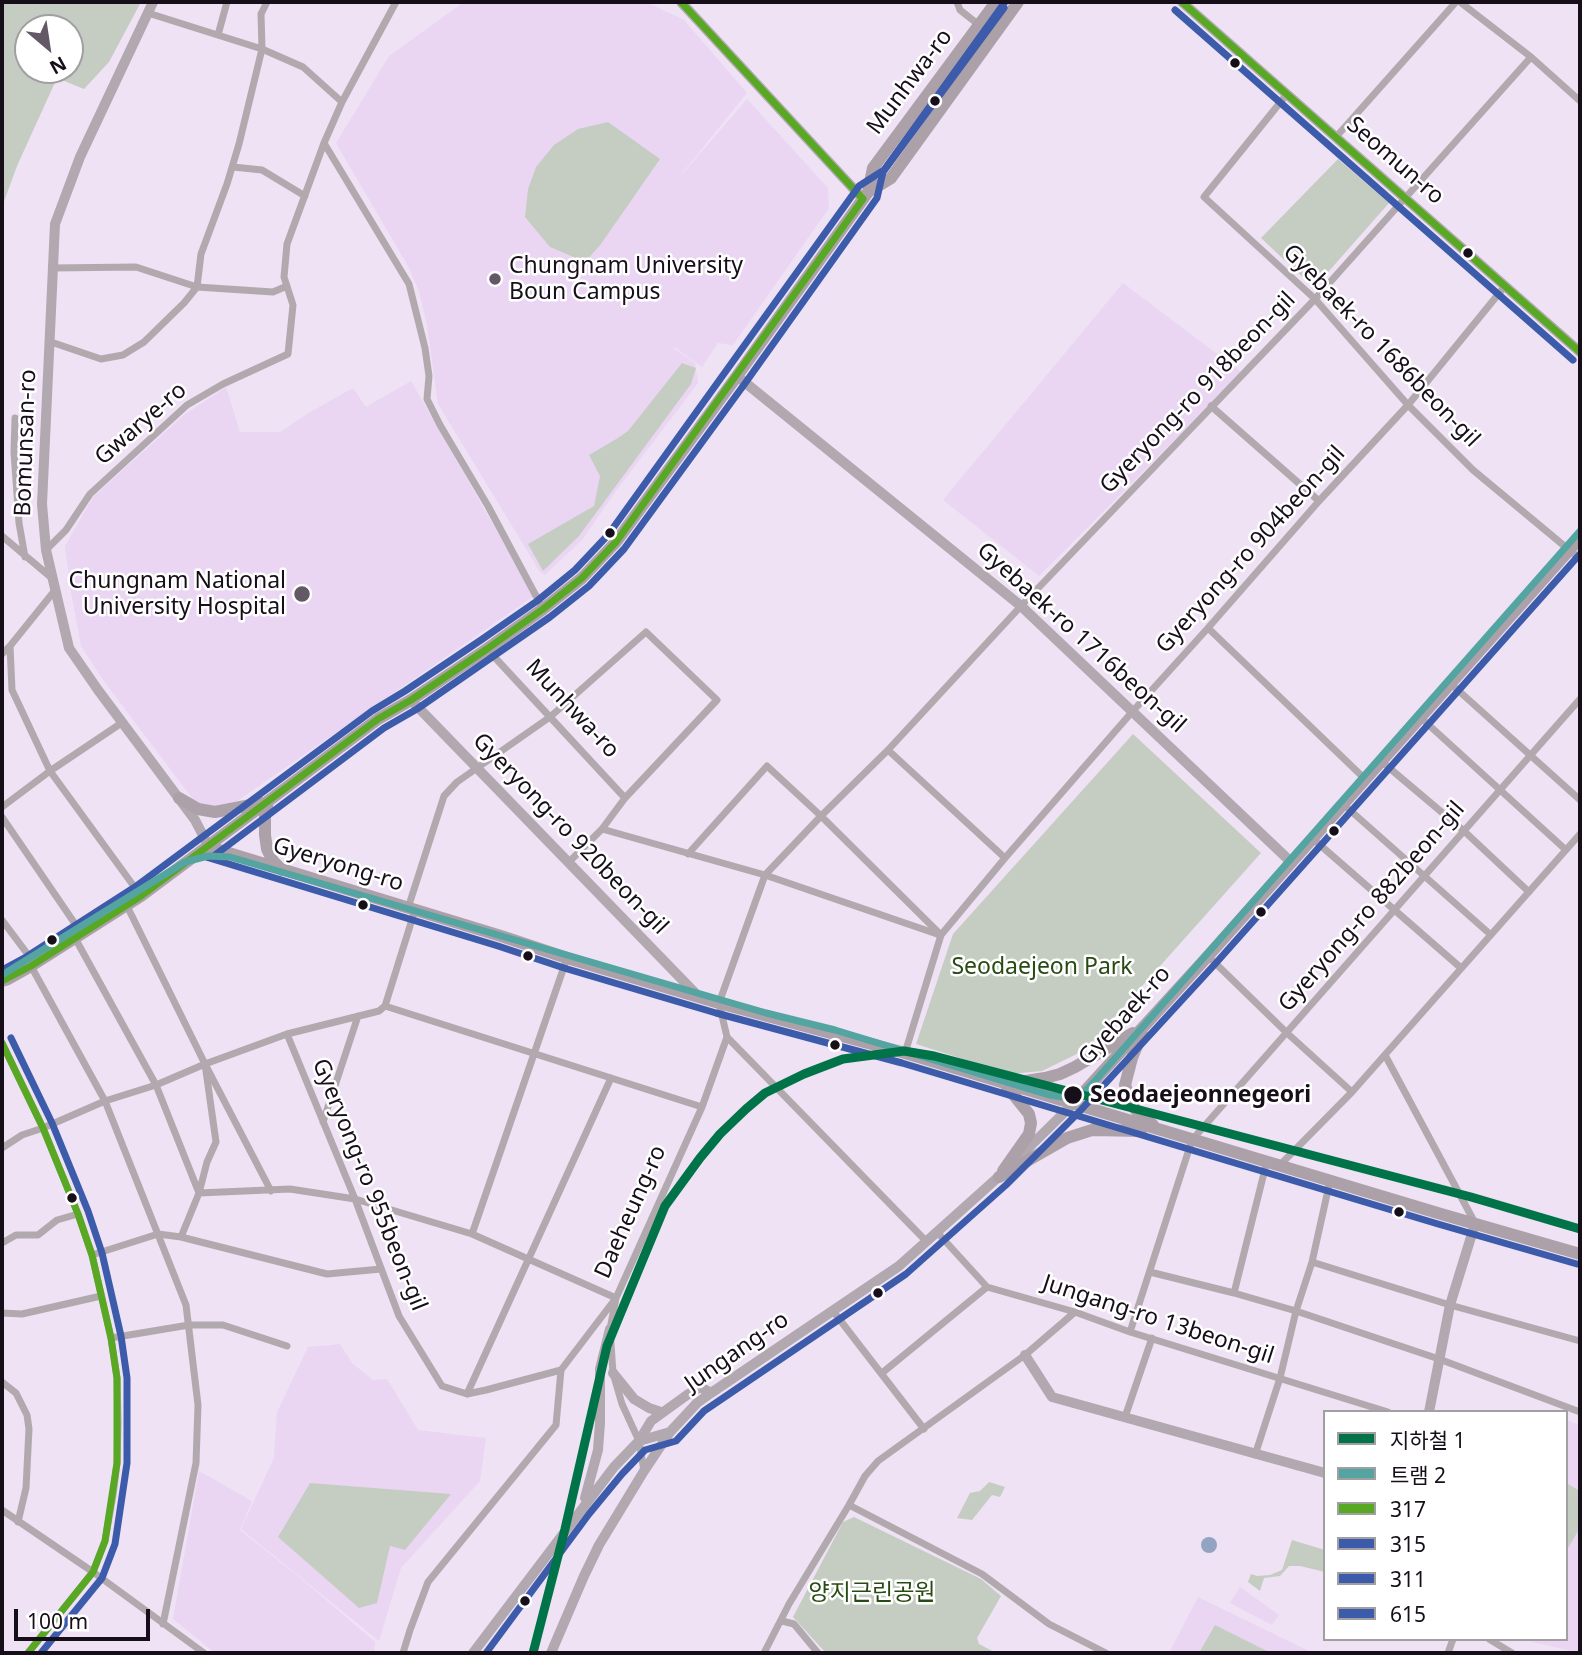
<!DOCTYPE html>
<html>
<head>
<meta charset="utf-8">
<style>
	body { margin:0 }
	#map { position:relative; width:1582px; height:1655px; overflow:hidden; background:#eee2f4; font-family:"Noto Sans","Noto Sans KR",sans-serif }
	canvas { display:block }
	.frame { position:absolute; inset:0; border:4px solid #160e19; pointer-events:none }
	.legend { position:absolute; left:1323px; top:1410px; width:245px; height:231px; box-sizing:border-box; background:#fff; border:2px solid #a29fa3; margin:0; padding:9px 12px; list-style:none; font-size:21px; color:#160e19 }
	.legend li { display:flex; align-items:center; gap:14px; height:35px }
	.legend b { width:35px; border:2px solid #a29fa3 }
	.north { position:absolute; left:14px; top:14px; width:70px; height:70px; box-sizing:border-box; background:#fff; border:2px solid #a29fa3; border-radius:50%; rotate:151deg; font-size:19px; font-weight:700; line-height:28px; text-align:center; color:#160e19 }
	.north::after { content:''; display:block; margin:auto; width:24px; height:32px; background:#625866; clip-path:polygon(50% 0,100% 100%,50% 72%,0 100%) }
	.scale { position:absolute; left:14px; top:1609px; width:136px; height:32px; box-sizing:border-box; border:4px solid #160e19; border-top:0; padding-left:9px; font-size:21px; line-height:24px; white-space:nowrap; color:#160e19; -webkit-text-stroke:5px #fff; paint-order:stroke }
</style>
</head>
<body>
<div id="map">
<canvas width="1582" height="1655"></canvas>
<div class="frame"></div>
<ul class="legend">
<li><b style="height:9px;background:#007448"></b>지하철 1</li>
<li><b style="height:9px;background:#54a5a1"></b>트램 2</li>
<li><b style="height:9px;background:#58a824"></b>317</li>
<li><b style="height:9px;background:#3d5bab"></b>315</li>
<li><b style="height:9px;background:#3d5bab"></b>311</li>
<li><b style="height:9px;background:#3d5bab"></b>615</li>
</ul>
<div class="north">N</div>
<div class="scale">100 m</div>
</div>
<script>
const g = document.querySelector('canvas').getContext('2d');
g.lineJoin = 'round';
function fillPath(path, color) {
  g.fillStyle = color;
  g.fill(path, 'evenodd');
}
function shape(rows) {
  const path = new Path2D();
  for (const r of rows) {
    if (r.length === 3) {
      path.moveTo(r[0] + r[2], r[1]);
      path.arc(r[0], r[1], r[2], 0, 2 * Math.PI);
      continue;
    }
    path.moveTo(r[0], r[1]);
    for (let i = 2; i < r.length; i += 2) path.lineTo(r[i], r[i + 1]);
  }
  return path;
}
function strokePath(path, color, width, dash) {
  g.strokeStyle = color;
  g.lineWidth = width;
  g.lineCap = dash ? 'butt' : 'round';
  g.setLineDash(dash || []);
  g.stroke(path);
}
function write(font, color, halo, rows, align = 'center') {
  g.font = font + ' "Noto Sans","Noto Sans KR",sans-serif';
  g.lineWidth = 5;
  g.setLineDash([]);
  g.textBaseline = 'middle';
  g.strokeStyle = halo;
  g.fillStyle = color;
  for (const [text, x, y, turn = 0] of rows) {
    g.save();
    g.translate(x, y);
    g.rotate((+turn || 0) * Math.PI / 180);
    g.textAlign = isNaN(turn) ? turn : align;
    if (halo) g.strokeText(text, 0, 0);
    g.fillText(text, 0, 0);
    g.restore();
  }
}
fillPath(shape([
	[464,2,646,2,684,20,747,93,684,171,680,173,684,172,747,99,828,188,829,208,733,345,718,343,702,367,674,347,673,348,695,363,698,383,616,491,582,540,545,575,540,572,438,404,427,325,419,291,408,266,336,143,389,56],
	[1123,283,1241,372,1136,479,1039,576,943,500],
	[411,381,534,596,227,808,212,810,195,802,103,680,81,646,71,592,65,546,93,497,184,415,226,387,240,432,280,432,307,414,353,388,366,407],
	[340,1344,352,1363,373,1380,387,1379,418,1430,486,1438,480,1481,401,1568,379,1641,241,1529,274,1458,277,1412,308,1347],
	[1566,1420,1580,1425,1580,1653,1533,1642,1526,1639,1566,1639],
	[199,1471,252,1501,240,1530,304,1581,375,1642,374,1653,215,1653,173,1619],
	[1240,1587,1279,1615,1272,1625,1230,1603],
	[1198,1597,1313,1653,1169,1653]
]), '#ead6f3');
fillPath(shape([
	[2,2,141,2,109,62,84,89,57,78,17,166,2,207],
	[28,28,70,28,70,70,28,70],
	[608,122,660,159,601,244,585,262,550,247,525,217,528,189,536,167,554,145,578,129],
	[1338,159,1389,203,1314,288,1261,238],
	[682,363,696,368,691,384,579,536,543,571,528,544,594,506,600,476,589,455,618,438,628,431],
	[1133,734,1261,853,1085,1050,1042,1071,1010,1074,916,1044,953,934],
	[989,1482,1005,1487,1000,1497,992,1495,972,1520,957,1518,970,1493,980,1491],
	[310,1483,451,1494,405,1550,390,1546,377,1603,359,1608,278,1537],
	[1566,1483,1580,1491,1580,1528,1566,1551],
	[854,1517,981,1579,1001,1596,977,1638,979,1644,996,1653,826,1653,793,1617,843,1522],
	[1292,1540,1325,1550,1325,1572,1300,1566,1289,1566,1280,1576,1264,1578,1260,1591,1248,1582,1251,1574,1257,1576,1270,1575,1282,1570],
	[1215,1625,1271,1653,1199,1653]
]), '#c5cdc2');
fillPath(shape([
	[1209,1545,8]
]), '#92a4c1');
strokePath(shape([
	[957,2,960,10,979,25],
	[1460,2,1531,57,1580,101],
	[148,13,262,49,303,67,342,102],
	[218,35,227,2],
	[1287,94,1204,197,1315,299,1408,405,1473,470,1580,559],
	[1336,137,1456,2],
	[324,143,409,284,425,348,429,376,427,399,440,425,488,506,543,609],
	[233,167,262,170,305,196],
	[52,268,136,267,197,287,273,292,287,286],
	[51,342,101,359,123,355,144,342,184,303,197,287,201,254,227,184,239,144,262,49,261,14,267,2],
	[1211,406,1319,501],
	[15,418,14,452,19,523,25,557],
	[2,536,53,579],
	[46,550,66,530,90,494,187,405,223,384,288,354,293,305,284,277,287,244,324,143,342,102,396,2],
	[1208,628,1365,779],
	[10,646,12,690,50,771,141,896],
	[487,649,625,798],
	[2,654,10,646,56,589],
	[1450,683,1580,800],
	[1420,717,1566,850],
	[888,750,1005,858],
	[1381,761,1464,831,1529,892],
	[1343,804,1491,935],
	[2,807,50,771,123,722],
	[2,817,82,934],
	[602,829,765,875,937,934],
	[1312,838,1461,968],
	[688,854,767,766,821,816,941,935],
	[127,906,205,1064,271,1191],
	[408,908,444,796,457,782,550,717,646,632,717,700,625,798,602,829,568,863],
	[2,920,35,964],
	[75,938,156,1085,199,1193,181,1237],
	[1208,956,1287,1033,1352,1092],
	[31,966,105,1101,186,1305,198,1405,196,1463,163,1624],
	[385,1006,415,910],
	[287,1034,355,1199,399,1316,442,1386,467,1394,486,1390,561,1370],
	[727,1037,927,1242],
	[2,1043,43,1128,78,1214,92,1255,111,1338,117,1378,118,1423,117,1463,113,1495,105,1541,93,1572,28,1653],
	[905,1053,941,935,1005,858,1132,712,1208,628,1319,501,1408,405,1505,286],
	[1385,1055,1475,1223],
	[205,1064,216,1142,207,1162,199,1193,290,1189,355,1199,472,1234,616,1298,561,1370,556,1425,428,1582,410,1630,403,1653],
	[323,1122,358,1016],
	[2,1148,22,1135,43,1128,105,1101,156,1085,205,1064,287,1034,379,1011,385,1006,702,1107],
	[1280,1165,1352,1092,1580,834],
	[937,1232,987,1287,1075,1312,1130,1332,1388,1412],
	[472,1234,567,958],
	[2,1243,16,1235,38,1235,57,1220,78,1214],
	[92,1255,158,1234,181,1237,327,1274,381,1269],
	[1312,1262,1450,1305,1580,1341],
	[1150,1272,1234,1293,1296,1311,1439,1359,1580,1412],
	[1234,1293,1267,1161],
	[833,1311,924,1429],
	[2,1313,22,1314,101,1296],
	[1130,1332,1192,1140,1580,699],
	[111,1338,189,1325,223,1325,287,1346],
	[882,1373,987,1287],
	[2,1382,16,1393,27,1415,29,1429,26,1488,18,1522],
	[467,1394,611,1078],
	[1125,1417,1152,1338],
	[1255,1455,1280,1378,1296,1311,1312,1262,1330,1181],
	[644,1471,639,1441,622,1404,613,1373,610,1329,616,1298,702,1107,727,1037,719,1003,765,875,821,816,888,750,1021,606,1315,299,1531,57],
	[849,1505,982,1574,1049,1624,1106,1653],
	[2,1510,93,1572,204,1653],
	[782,1621,794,1624,818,1653],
	[1489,1639,1512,1653],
	[764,1653,789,1604,849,1505,865,1476,878,1461,1025,1355,1075,1312],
	[1448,1653,1453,1639]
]), '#b2a9af', 7);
strokePath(shape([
	[153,2,80,157,55,224,42,504,46,550,69,648,98,690,195,820,209,847],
	[681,2,863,199],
	[1182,2,1580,352],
	[737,376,1021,606,1291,862],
	[411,700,699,997],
	[1015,1161,1073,1104],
	[1025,1355,1052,1397,1325,1473],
	[613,1373,634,1399,649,1408,661,1412],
	[1429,1412,1450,1305,1475,1224],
	[639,1441,651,1421,687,1395,700,1387,711,1393],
	[585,1498,598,1450,600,1423,600,1369,610,1329],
	[473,1653,614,1467,639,1441,670,1432],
	[551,1653,584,1576,599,1545,644,1471,670,1432,684,1417,697,1403,711,1393,899,1266,1004,1172]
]), '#b2a8b0', 10);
strokePath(shape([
	[868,192,891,178,1018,2],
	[179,798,198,809,215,812,261,803],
	[268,801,265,816,265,835,267,849,273,861,282,870],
	[209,847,501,936,567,958,719,1003,905,1053,1441,1214,1580,1254],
	[2,981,8,979,31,966,141,896,378,719,411,700,487,649,543,609,582,578,616,542,737,376,868,192,873,168,996,2],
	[1142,1034,1132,1058,1125,1085,1132,1105,1140,1115,1153,1125],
	[1013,1083,1045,1078,1060,1074,1075,1067,1133,1033],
	[1073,1104,1208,956,1580,538],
	[1003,1171,1029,1134,1031,1123,1029,1114,1005,1084],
	[999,1177,1067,1138,1092,1130,1141,1131]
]), '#ada1a9', 12);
strokePath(shape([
	[681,2,863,199],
	[1182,2,1580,352],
	[2,981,31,966,141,896,378,719,411,700,487,649,543,609,582,578,616,542,863,199],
	[2,1043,43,1128,78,1214,92,1255,111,1338,117,1378,117,1463,105,1541,93,1572,28,1653]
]), '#58a824', 7);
strokePath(shape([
	[215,855,384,728,417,709,550,617,589,586,624,549,746,382,877,198,883,172,1004,8],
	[206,857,498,946,564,968,716,1013,902,1063,1438,1224,1577,1264]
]), '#3d5bab', 7);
strokePath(shape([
	[1175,10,1573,360],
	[486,1653,589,1514,622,1474,645,1450,676,1441,704,1411,906,1274,1006,1185,1080,1111,1216,963,1580,554]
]), '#3d5bab', 7);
strokePath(shape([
	[2,970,26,957,135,887,372,711,405,691,481,640,537,601,575,570,608,535,859,186,884,170,1005,2],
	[11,1038,52,1123,88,1211,102,1253,121,1336,127,1378,127,1463,115,1544,102,1578,41,1653]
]), '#3d5bab', 7);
strokePath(shape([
	[2,975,185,862,208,856,230,857,766,1013,835,1030,1049,1095,1063,1097,1076,1094,1086,1090,1094,1082,1580,531]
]), '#54a5a1', 7);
strokePath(shape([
	[533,1653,565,1529,607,1346,665,1206,700,1158,720,1134,746,1109,765,1093,804,1074,843,1059,904,1051,934,1056,1471,1197,1580,1229]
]), '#007448', 9);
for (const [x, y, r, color] of [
	[1235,63,6,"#160e19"],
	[935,101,6,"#160e19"],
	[1468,253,6,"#160e19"],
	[495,279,7,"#625866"],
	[610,533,6,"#160e19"],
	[302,594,9,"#625866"],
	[1334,831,6,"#160e19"],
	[363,905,6,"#160e19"],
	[1261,912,6,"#160e19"],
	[52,940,6,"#160e19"],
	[528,956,6,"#160e19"],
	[835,1045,6,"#160e19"],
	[1073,1095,10,"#160e19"],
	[72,1198,6,"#160e19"],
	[1399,1212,6,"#160e19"],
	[878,1293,6,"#160e19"],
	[525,1601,6,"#160e19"]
]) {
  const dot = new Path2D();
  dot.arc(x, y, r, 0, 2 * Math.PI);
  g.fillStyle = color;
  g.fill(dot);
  strokePath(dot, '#fff', 2.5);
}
write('23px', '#160e19', '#fff', [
	["Munhwa-ro",910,82,-53],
	["Seomun-ro",1395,161,41],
	["Gyebaek-ro 1686beon-gil",1381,346,46],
	["Gyeryong-ro 918beon-gil",1198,393,-46],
	["Gwarye-ro",141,424,-41],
	["Bomunsan-ro",26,443,-88],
	["Gyeryong-ro 904beon-gil",1251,550,-48],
	["Gyebaek-ro 1716beon-gil",1081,638,42],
	["Munhwa-ro",572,709,47],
	["Gyeryong-ro 920beon-gil",570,834,46],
	["Gyeryong-ro",338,865,17],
	["Gyeryong-ro 882beon-gil",1372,907,-49],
	["Gyebaek-ro",1125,1016,-48],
	["Gyeryong-ro 955beon-gil",369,1185,68],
	["Daeheung-ro",631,1212,-66],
	["Jungang-ro 13beon-gil",1158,1320,18],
	["Jungang-ro",737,1352,-35]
]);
write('23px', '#160e19', '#fff', [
	["Chungnam University",509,266],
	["Boun Campus",509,292],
	["Chungnam National",286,581,"right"],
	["University Hospital",286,607,"right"]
], 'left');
write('23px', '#284a13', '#fff', [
	["Seodaejeon Park",1042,967],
	["양지근린공원",872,1593]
]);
write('bold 23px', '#160e19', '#fff', [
	["Seodaejeonnegeori",1090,1095]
], 'left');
</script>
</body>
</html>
